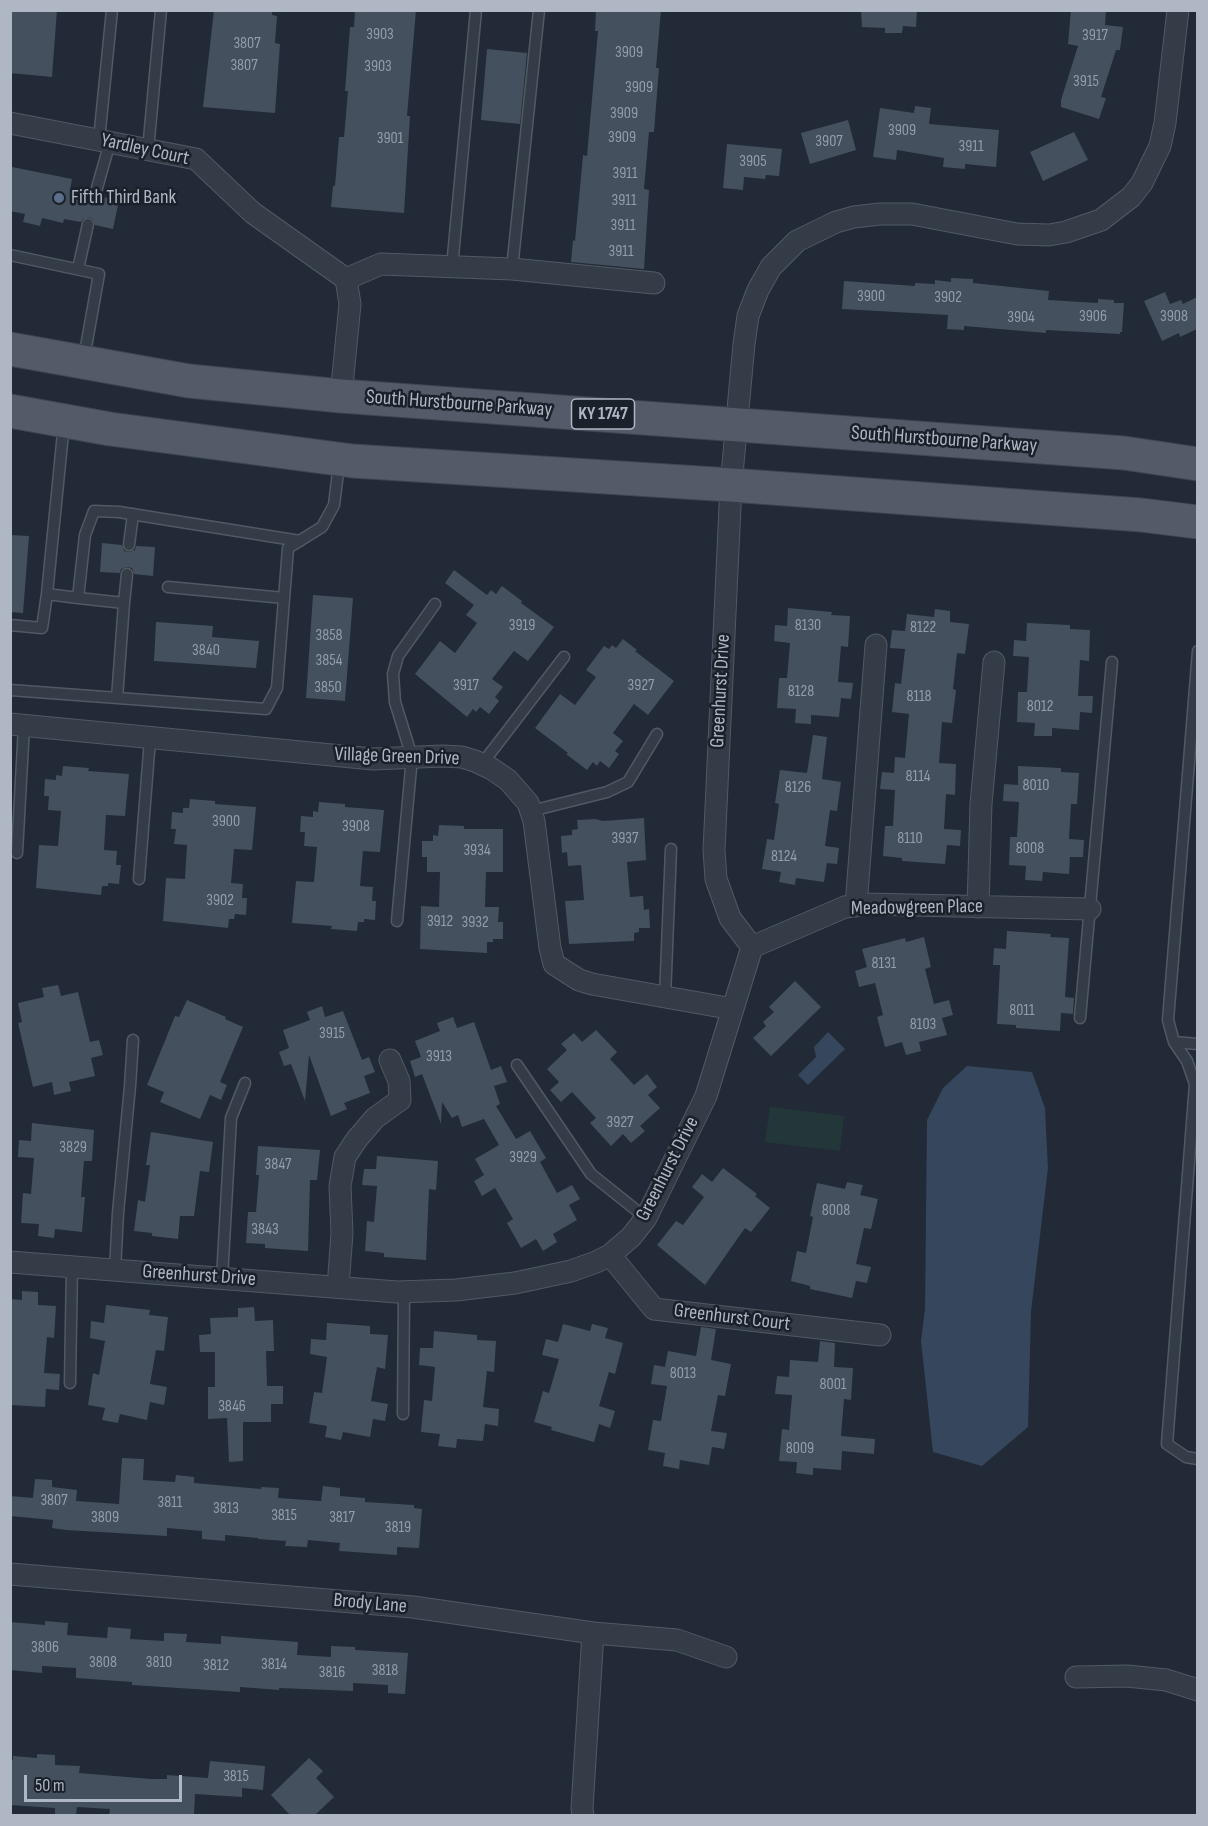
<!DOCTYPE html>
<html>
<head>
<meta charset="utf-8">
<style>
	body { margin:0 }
	#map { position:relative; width:1208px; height:1826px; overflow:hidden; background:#212a36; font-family:"Sofia Sans Condensed",sans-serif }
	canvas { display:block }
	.frame { position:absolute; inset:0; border:12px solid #aeb7c3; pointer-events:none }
	.scale { position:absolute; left:24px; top:1775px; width:158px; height:27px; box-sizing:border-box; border:3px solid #aeb7c3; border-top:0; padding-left:8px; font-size:18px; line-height:21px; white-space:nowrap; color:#aeb7c3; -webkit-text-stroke:4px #1a212b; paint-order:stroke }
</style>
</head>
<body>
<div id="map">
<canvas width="1208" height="1826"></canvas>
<div class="frame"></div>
<div class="scale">50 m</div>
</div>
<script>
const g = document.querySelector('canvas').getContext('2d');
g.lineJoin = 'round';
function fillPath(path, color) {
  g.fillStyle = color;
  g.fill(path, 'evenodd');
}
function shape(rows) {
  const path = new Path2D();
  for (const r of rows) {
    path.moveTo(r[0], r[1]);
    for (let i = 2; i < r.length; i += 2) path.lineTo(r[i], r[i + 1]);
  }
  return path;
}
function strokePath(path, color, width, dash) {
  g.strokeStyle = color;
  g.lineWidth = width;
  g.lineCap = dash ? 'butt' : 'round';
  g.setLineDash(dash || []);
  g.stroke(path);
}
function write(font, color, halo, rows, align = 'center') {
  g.font = font + ' "Sofia Sans Condensed",sans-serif';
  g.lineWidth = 5;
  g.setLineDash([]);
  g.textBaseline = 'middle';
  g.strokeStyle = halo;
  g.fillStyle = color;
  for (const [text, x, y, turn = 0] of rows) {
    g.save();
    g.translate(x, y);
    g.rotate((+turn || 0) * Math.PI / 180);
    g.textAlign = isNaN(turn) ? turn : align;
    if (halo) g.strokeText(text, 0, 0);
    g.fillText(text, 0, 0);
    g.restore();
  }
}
fillPath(shape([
	[770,1107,844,1116,840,1151,765,1142]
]), '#243738');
fillPath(shape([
	[828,1032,845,1049,808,1085,798,1075,816,1057,814,1047],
	[967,1066,1032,1072,1045,1108,1048,1168,1031,1312,1028,1427,982,1466,933,1452,921,1341,925,1309,927,1120,943,1088]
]), '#35465d');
fillPath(shape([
	[10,10,57,10,52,77,10,73],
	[214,10,272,10,272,15,277,16,275,43,280,44,275,113,203,107],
	[355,10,416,10,407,116,410,116,404,213,331,207,333,186,335,186,339,137,344,137,348,91,345,91,350,27,354,27],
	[596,10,661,10,656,68,659,68,654,132,649,132,644,189,649,190,644,269,571,262,573,240,575,241,583,155,587,156,598,31,595,31],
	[861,10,917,10,916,27,903,26,902,33,885,33,885,28,862,27],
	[1071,10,1106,10,1105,25,1123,27,1120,50,1116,50,1101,97,1106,98,1099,119,1061,107,1061,100,1078,46,1068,44],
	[487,49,527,53,520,124,481,120],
	[915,106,931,108,929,124,999,130,996,167,965,164,965,169,943,167,944,158,897,150,896,160,873,157,880,108,914,113],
	[848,120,856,150,810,164,801,133],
	[1074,132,1088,160,1043,181,1030,152],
	[727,144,782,149,779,176,766,175,765,179,744,177,743,190,723,188],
	[12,167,72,179,70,190,88,194,89,200,92,202,97,202,102,197,119,200,113,229,95,225,93,219,89,217,83,219,81,222,64,219,63,223,42,218,40,226,23,222,25,214,10,211,10,176],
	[951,278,973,279,973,283,1049,291,1048,300,1098,303,1098,299,1114,300,1114,303,1124,303,1122,332,1120,332,1120,334,1046,330,1046,333,964,326,964,330,947,329,948,315,842,309,844,281,915,286,915,283,935,284,935,280,951,282],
	[1165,292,1170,304,1181,300,1183,304,1197,297,1197,329,1180,337,1179,333,1162,341,1144,301],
	[10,535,29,536,23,613,10,612],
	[102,543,122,545,124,551,129,552,135,550,136,546,155,547,153,576,134,574,132,568,127,567,121,569,120,573,100,572],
	[454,570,487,595,491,590,496,594,502,586,522,601,521,603,554,627,528,661,514,651,492,679,503,687,495,697,499,701,489,714,480,707,476,712,473,709,467,717,415,674,440,641,455,653,477,623,466,615,474,605,445,583],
	[313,595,353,598,345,701,306,698],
	[788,608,832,612,831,615,850,616,848,647,841,646,838,682,853,683,851,699,841,698,839,717,811,715,811,724,795,723,796,709,777,708,779,678,787,678,790,643,774,641,775,625,787,626],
	[935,609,950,611,950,622,969,624,965,654,957,653,953,689,956,690,952,723,942,722,939,763,956,764,955,795,946,794,944,829,961,830,960,846,947,845,945,864,902,861,902,858,883,856,885,826,893,826,895,790,880,789,882,772,894,773,895,757,905,758,909,714,892,712,895,683,901,684,905,649,890,648,892,630,905,631,907,614,934,617],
	[156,622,213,626,212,637,259,641,256,668,154,661],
	[1027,623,1070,625,1070,629,1090,630,1089,661,1080,660,1078,696,1093,696,1092,713,1080,712,1079,730,1052,728,1052,736,1034,736,1035,723,1017,722,1018,692,1027,692,1029,657,1013,656,1014,640,1026,641],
	[623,639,637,650,635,651,674,681,648,715,634,704,613,733,623,741,615,751,619,754,609,768,600,761,597,766,593,762,587,770,566,754,568,753,535,728,560,694,575,705,596,677,586,670,604,646,609,649,612,645,616,648],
	[813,735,827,737,822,779,841,782,837,811,830,810,825,846,839,848,837,864,827,863,824,882,796,878,795,885,779,882,781,872,762,869,767,839,774,840,779,804,775,803,780,770,807,773],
	[63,766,89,768,88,771,129,774,125,816,106,815,104,850,117,851,116,865,121,865,119,884,108,883,108,886,102,886,101,895,36,888,39,845,58,846,61,811,48,810,49,796,44,796,45,779,56,780,56,775,62,776],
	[1018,766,1061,768,1061,772,1079,773,1077,804,1071,804,1069,839,1084,840,1083,857,1070,857,1069,874,1043,872,1042,881,1025,880,1026,866,1009,865,1010,837,1017,837,1019,802,1003,801,1004,784,1018,785],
	[190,799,215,801,215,804,256,807,252,850,234,849,231,883,243,884,242,898,247,898,246,915,235,914,234,919,229,919,228,928,163,921,166,878,185,879,187,845,174,844,176,829,171,829,172,812,183,813,183,808,189,808],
	[319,802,345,804,345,807,384,810,380,852,363,851,360,886,373,887,372,901,376,901,375,920,364,919,364,922,358,922,357,931,331,929,332,926,292,923,296,881,314,882,317,847,304,846,305,832,300,832,301,816,313,817,313,811,318,812],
	[644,818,646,860,627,862,630,897,643,896,644,910,649,909,650,928,639,928,639,932,634,933,634,941,569,944,565,901,584,900,581,865,568,866,567,852,562,853,561,836,572,835,572,830,578,829,577,820,595,819,603,821],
	[439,825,464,826,464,829,503,829,503,872,486,872,485,907,499,907,498,922,503,922,503,939,493,939,493,942,487,942,487,953,420,949,421,906,439,907,440,872,427,872,427,857,422,857,422,841,433,841,433,835,438,836],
	[1007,931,1051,934,1050,937,1069,938,1065,997,1074,998,1073,1014,1061,1013,1060,1031,1016,1028,1016,1025,997,1024,1000,965,993,965,994,948,1006,949],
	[924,937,931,967,925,969,934,1004,949,1000,953,1015,942,1018,947,1035,919,1042,921,1051,906,1055,902,1042,885,1047,877,1017,883,1015,875,983,859,987,855,971,867,967,862,949,905,938,906,942],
	[795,981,821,1007,771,1056,753,1038,766,1026,763,1022,774,1012,769,1007],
	[58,985,61,996,78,992,90,1042,99,1040,103,1055,91,1058,95,1076,69,1082,71,1091,54,1095,52,1082,33,1087,18,1023,22,1022,18,1003,44,997,42,988],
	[187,1000,226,1017,225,1019,243,1027,220,1082,227,1085,221,1100,210,1095,200,1119,160,1102,164,1092,147,1085,175,1016,179,1017],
	[322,1006,325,1017,343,1011,362,1060,369,1057,375,1072,364,1076,370,1093,344,1103,347,1109,331,1116,309,1055,305,1101,291,1064,284,1066,279,1052,289,1048,283,1030,310,1020,307,1012],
	[453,1017,457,1028,474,1022,491,1070,501,1066,507,1082,494,1086,500,1104,496,1106,516,1139,530,1131,546,1158,540,1162,557,1193,572,1185,580,1199,569,1205,577,1220,553,1234,557,1242,543,1251,536,1239,521,1248,507,1223,513,1219,495,1188,482,1196,474,1181,484,1175,475,1159,499,1145,484,1119,462,1127,458,1115,452,1118,442,1102,441,1124,422,1074,415,1077,410,1061,421,1057,415,1041,440,1031,437,1023],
	[596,1030,617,1052,610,1059,634,1085,647,1074,657,1087,648,1095,660,1108,640,1126,645,1131,631,1143,623,1134,611,1146,590,1123,596,1118,572,1092,561,1102,550,1090,559,1082,547,1069,567,1050,561,1044,574,1033,582,1042],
	[32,1123,94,1130,92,1161,84,1161,81,1197,85,1197,82,1232,55,1229,54,1238,38,1236,39,1224,21,1223,23,1193,31,1194,34,1158,18,1157,19,1140,31,1141],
	[151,1132,213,1142,209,1172,200,1171,194,1216,180,1216,178,1239,152,1236,152,1233,134,1231,138,1200,145,1202,150,1165,146,1165],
	[258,1146,320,1150,317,1180,310,1180,308,1251,265,1248,265,1244,246,1243,248,1212,256,1212,259,1175,256,1175],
	[377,1156,438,1161,436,1190,429,1189,426,1260,384,1257,384,1253,365,1251,367,1221,374,1222,377,1186,362,1185,364,1169,376,1169],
	[723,1168,757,1194,755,1196,770,1208,751,1232,745,1228,705,1285,657,1245,676,1221,683,1225,704,1197,692,1187,702,1174,712,1182],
	[847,1182,863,1185,860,1195,878,1199,871,1229,864,1228,856,1264,871,1267,867,1283,856,1281,852,1298,810,1289,810,1286,791,1281,797,1251,806,1253,813,1217,810,1216,817,1183,845,1189],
	[22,1291,38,1292,38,1305,56,1306,54,1338,47,1337,44,1373,60,1374,59,1390,46,1389,45,1407,10,1405,10,1299,22,1300],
	[106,1305,150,1310,149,1315,168,1317,164,1351,156,1350,150,1384,167,1387,164,1405,150,1402,147,1420,120,1414,118,1423,102,1420,105,1408,88,1405,93,1373,99,1375,105,1341,90,1338,91,1321,104,1323],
	[254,1307,255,1321,273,1320,274,1351,266,1351,267,1386,283,1386,283,1404,271,1404,271,1422,243,1422,243,1461,229,1462,227,1418,208,1419,208,1387,215,1387,215,1352,200,1352,199,1335,211,1334,210,1318,238,1317,238,1308],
	[327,1323,370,1326,370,1334,388,1335,385,1369,377,1367,371,1401,388,1404,385,1421,373,1419,370,1437,343,1432,341,1440,325,1437,327,1426,309,1423,314,1392,322,1393,327,1357,310,1354,311,1339,326,1340],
	[563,1324,590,1331,592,1324,608,1328,605,1338,623,1343,615,1374,609,1372,599,1406,615,1411,610,1428,599,1424,594,1442,551,1430,552,1427,534,1422,543,1391,549,1393,559,1359,542,1355,546,1339,558,1342],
	[701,1327,716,1329,711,1360,731,1364,725,1396,718,1395,711,1431,727,1433,724,1449,712,1447,709,1465,680,1460,679,1469,663,1466,665,1453,648,1450,653,1420,661,1421,667,1386,651,1384,654,1365,665,1367,668,1351,696,1356],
	[434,1331,477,1335,477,1340,496,1341,494,1372,487,1371,483,1407,499,1409,498,1426,485,1424,483,1441,457,1439,456,1448,438,1446,440,1434,421,1432,424,1400,432,1401,435,1367,419,1365,420,1348,433,1348],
	[820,1341,835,1343,834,1367,853,1368,851,1400,844,1399,841,1436,875,1439,874,1454,842,1451,841,1470,813,1468,813,1475,796,1473,797,1462,779,1461,782,1429,789,1430,792,1395,775,1394,777,1376,789,1377,790,1360,818,1362],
	[122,1458,144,1459,143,1480,175,1482,176,1475,194,1477,194,1483,261,1489,261,1487,279,1488,278,1498,321,1501,323,1486,340,1488,340,1496,365,1498,365,1502,414,1505,414,1508,422,1509,419,1548,397,1547,397,1555,339,1551,340,1543,308,1540,307,1547,285,1546,286,1541,258,1539,258,1538,225,1535,225,1541,202,1539,202,1531,167,1528,167,1536,66,1530,52,1528,53,1520,10,1516,10,1496,33,1498,35,1479,52,1480,52,1487,77,1490,76,1501,119,1504],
	[45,1621,68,1623,67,1635,107,1638,108,1627,131,1629,130,1639,164,1641,164,1633,187,1634,186,1642,221,1644,221,1636,298,1642,297,1655,331,1657,331,1646,355,1647,355,1650,408,1653,405,1694,388,1693,388,1685,353,1683,353,1691,279,1688,279,1690,240,1687,240,1692,132,1685,132,1682,76,1678,76,1668,42,1666,42,1673,10,1670,10,1622,45,1625],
	[37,1754,55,1755,55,1765,80,1766,79,1773,151,1779,167,1779,167,1775,208,1778,210,1761,265,1766,263,1790,242,1788,242,1797,195,1794,194,1815,109,1815,110,1809,77,1807,76,1815,55,1815,55,1808,10,1805,10,1760,13,1760,13,1756,37,1758],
	[309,1758,323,1771,316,1778,334,1797,315,1815,290,1815,271,1795]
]), '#44505e');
const service = shape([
	[99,140,112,10],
	[148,150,161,10],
	[95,195,110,142],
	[10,255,99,274,84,358],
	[452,267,476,10],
	[78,269,88,224],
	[512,269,539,10],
	[64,423,47,594,78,598,85,535,94,511,119,512,300,541],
	[129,545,133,514],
	[168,587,284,598],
	[78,598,124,603,117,698],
	[124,603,127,574],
	[10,625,42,628,47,594],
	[1198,651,1168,1020,1174,1042,1187,1061,1195,1084,1167,1444,1186,1457,1198,1459],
	[10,690,266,709,277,688,288,548,322,527,334,505,339,464],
	[482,764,564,657],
	[531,811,607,792,628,782,657,734],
	[17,853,24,726],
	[139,879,150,739],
	[397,921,412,757,395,702,393,674,398,656,435,604],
	[665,997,671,849],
	[1080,1018,1112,662],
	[1174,1042,1198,1044],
	[517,1065,591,1174,646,1218],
	[115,1270,118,1213,130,1086,133,1040],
	[222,1278,231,1118,245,1083],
	[70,1383,72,1267],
	[403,1414,404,1292]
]);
const minor = shape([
	[10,123,196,159,253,213,346,279,350,304,341,396],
	[346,279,381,264,512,269,654,283],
	[10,724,373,759,442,756,462,757,475,761,492,769,508,780,528,803,534,821,550,948,554,964,579,980,592,984,733,1009],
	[856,906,876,645],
	[978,907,981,804,994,662],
	[752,947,845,907,866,904,1090,909],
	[610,1255,654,1309,880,1335],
	[10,1262,397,1292,456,1290,515,1283,571,1271,596,1262,610,1255,631,1237,646,1218,706,1096,752,947,730,918,716,879,714,850,731,485,744,344,748,316,758,290,771,267,797,241,836,222,854,217,880,214,912,214,1017,234,1049,235,1066,232,1101,220,1131,197,1142,183,1160,146,1165,123,1178,10],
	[338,1287,342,1233,340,1186,345,1157,357,1139,375,1118,400,1100,399,1081,390,1060],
	[10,1574,413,1607,593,1633,677,1640,726,1657],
	[1076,1677,1127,1676,1166,1680,1198,1690],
	[583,1816,582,1808,593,1633]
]);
const primary = shape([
	[10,349,189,381,341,396,1124,453,1198,464],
	[10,411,110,429,353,461,731,485,1141,515,1198,522]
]);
strokePath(service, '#515a64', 13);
strokePath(minor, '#515a64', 23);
strokePath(primary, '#3d4550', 35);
strokePath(service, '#343c47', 10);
strokePath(minor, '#343c47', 21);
strokePath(primary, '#525b67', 33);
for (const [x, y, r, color] of [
	[59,198,6,"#5c6f8a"]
]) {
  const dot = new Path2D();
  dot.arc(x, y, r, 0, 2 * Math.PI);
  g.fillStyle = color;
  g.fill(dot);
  strokePath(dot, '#1a212b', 2);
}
write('16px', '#949daa', null, [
	["3903",380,35],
	["3917",1095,36],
	["3807",247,44],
	["3909",629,53],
	["3807",244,66],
	["3903",378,67],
	["3915",1086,82],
	["3909",639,88],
	["3909",624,114],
	["3909",902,131],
	["3909",622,138],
	["3901",390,139],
	["3907",829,142],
	["3911",971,147],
	["3905",753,162],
	["3911",625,174],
	["3911",624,201],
	["3911",623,226],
	["3911",621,252],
	["3900",871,297],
	["3902",948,298],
	["3906",1093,317],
	["3908",1174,317],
	["3904",1021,318],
	["3919",522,626],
	["8130",808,626],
	["8122",923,628],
	["3858",329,636],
	["3840",206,651],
	["3854",329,661],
	["3917",466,686],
	["3927",641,686],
	["3850",328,688],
	["8128",801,692],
	["8118",919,697],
	["8012",1040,707],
	["8114",918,777],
	["8010",1036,786],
	["8126",798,788],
	["3900",226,822],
	["3908",356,827],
	["3937",625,839],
	["8110",910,839],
	["8008",1030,849],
	["3934",477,851],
	["8124",784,857],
	["3902",220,901],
	["3912",440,922],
	["3932",475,923],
	["8131",884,964],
	["8011",1022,1011],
	["8103",923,1025],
	["3915",332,1034],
	["3913",439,1057],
	["3927",620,1123],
	["3829",73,1148],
	["3929",523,1158],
	["3847",278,1165],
	["8008",836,1211],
	["3843",265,1230],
	["8013",683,1374],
	["8001",833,1385],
	["3846",232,1407],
	["8009",800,1449],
	["3807",54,1501],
	["3811",170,1503],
	["3813",226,1509],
	["3815",284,1516],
	["3809",105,1518],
	["3817",342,1518],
	["3819",398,1528],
	["3806",45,1648],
	["3808",103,1663],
	["3810",159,1663],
	["3814",274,1665],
	["3812",216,1666],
	["3818",385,1671],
	["3816",332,1673],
	["3815",236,1777]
]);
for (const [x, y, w] of [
	[603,414,63]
]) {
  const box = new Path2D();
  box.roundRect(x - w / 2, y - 15, w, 30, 4.5);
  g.fillStyle = '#1a212b';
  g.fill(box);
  strokePath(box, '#aeb7c3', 1.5);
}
write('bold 18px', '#aeb7c3', null, [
	["KY 1747",603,414]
]);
write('20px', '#aeb7c3', '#1a212b', [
	["Yardley Court",145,150,12],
	["South Hurstbourne Parkway",459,404,4],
	["South Hurstbourne Parkway",944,440,4],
	["Greenhurst Drive",721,691,-87],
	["Village Green Drive",397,757,2],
	["Meadowgreen Place",917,908,-1],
	["Greenhurst Drive",668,1169,-63],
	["Greenhurst Drive",199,1276,4],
	["Greenhurst Court",732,1318,7],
	["Brody Lane",370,1604,5]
]);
write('20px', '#aeb7c3', '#1a212b', [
	["Fifth Third Bank",71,198]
], 'left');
</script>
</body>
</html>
